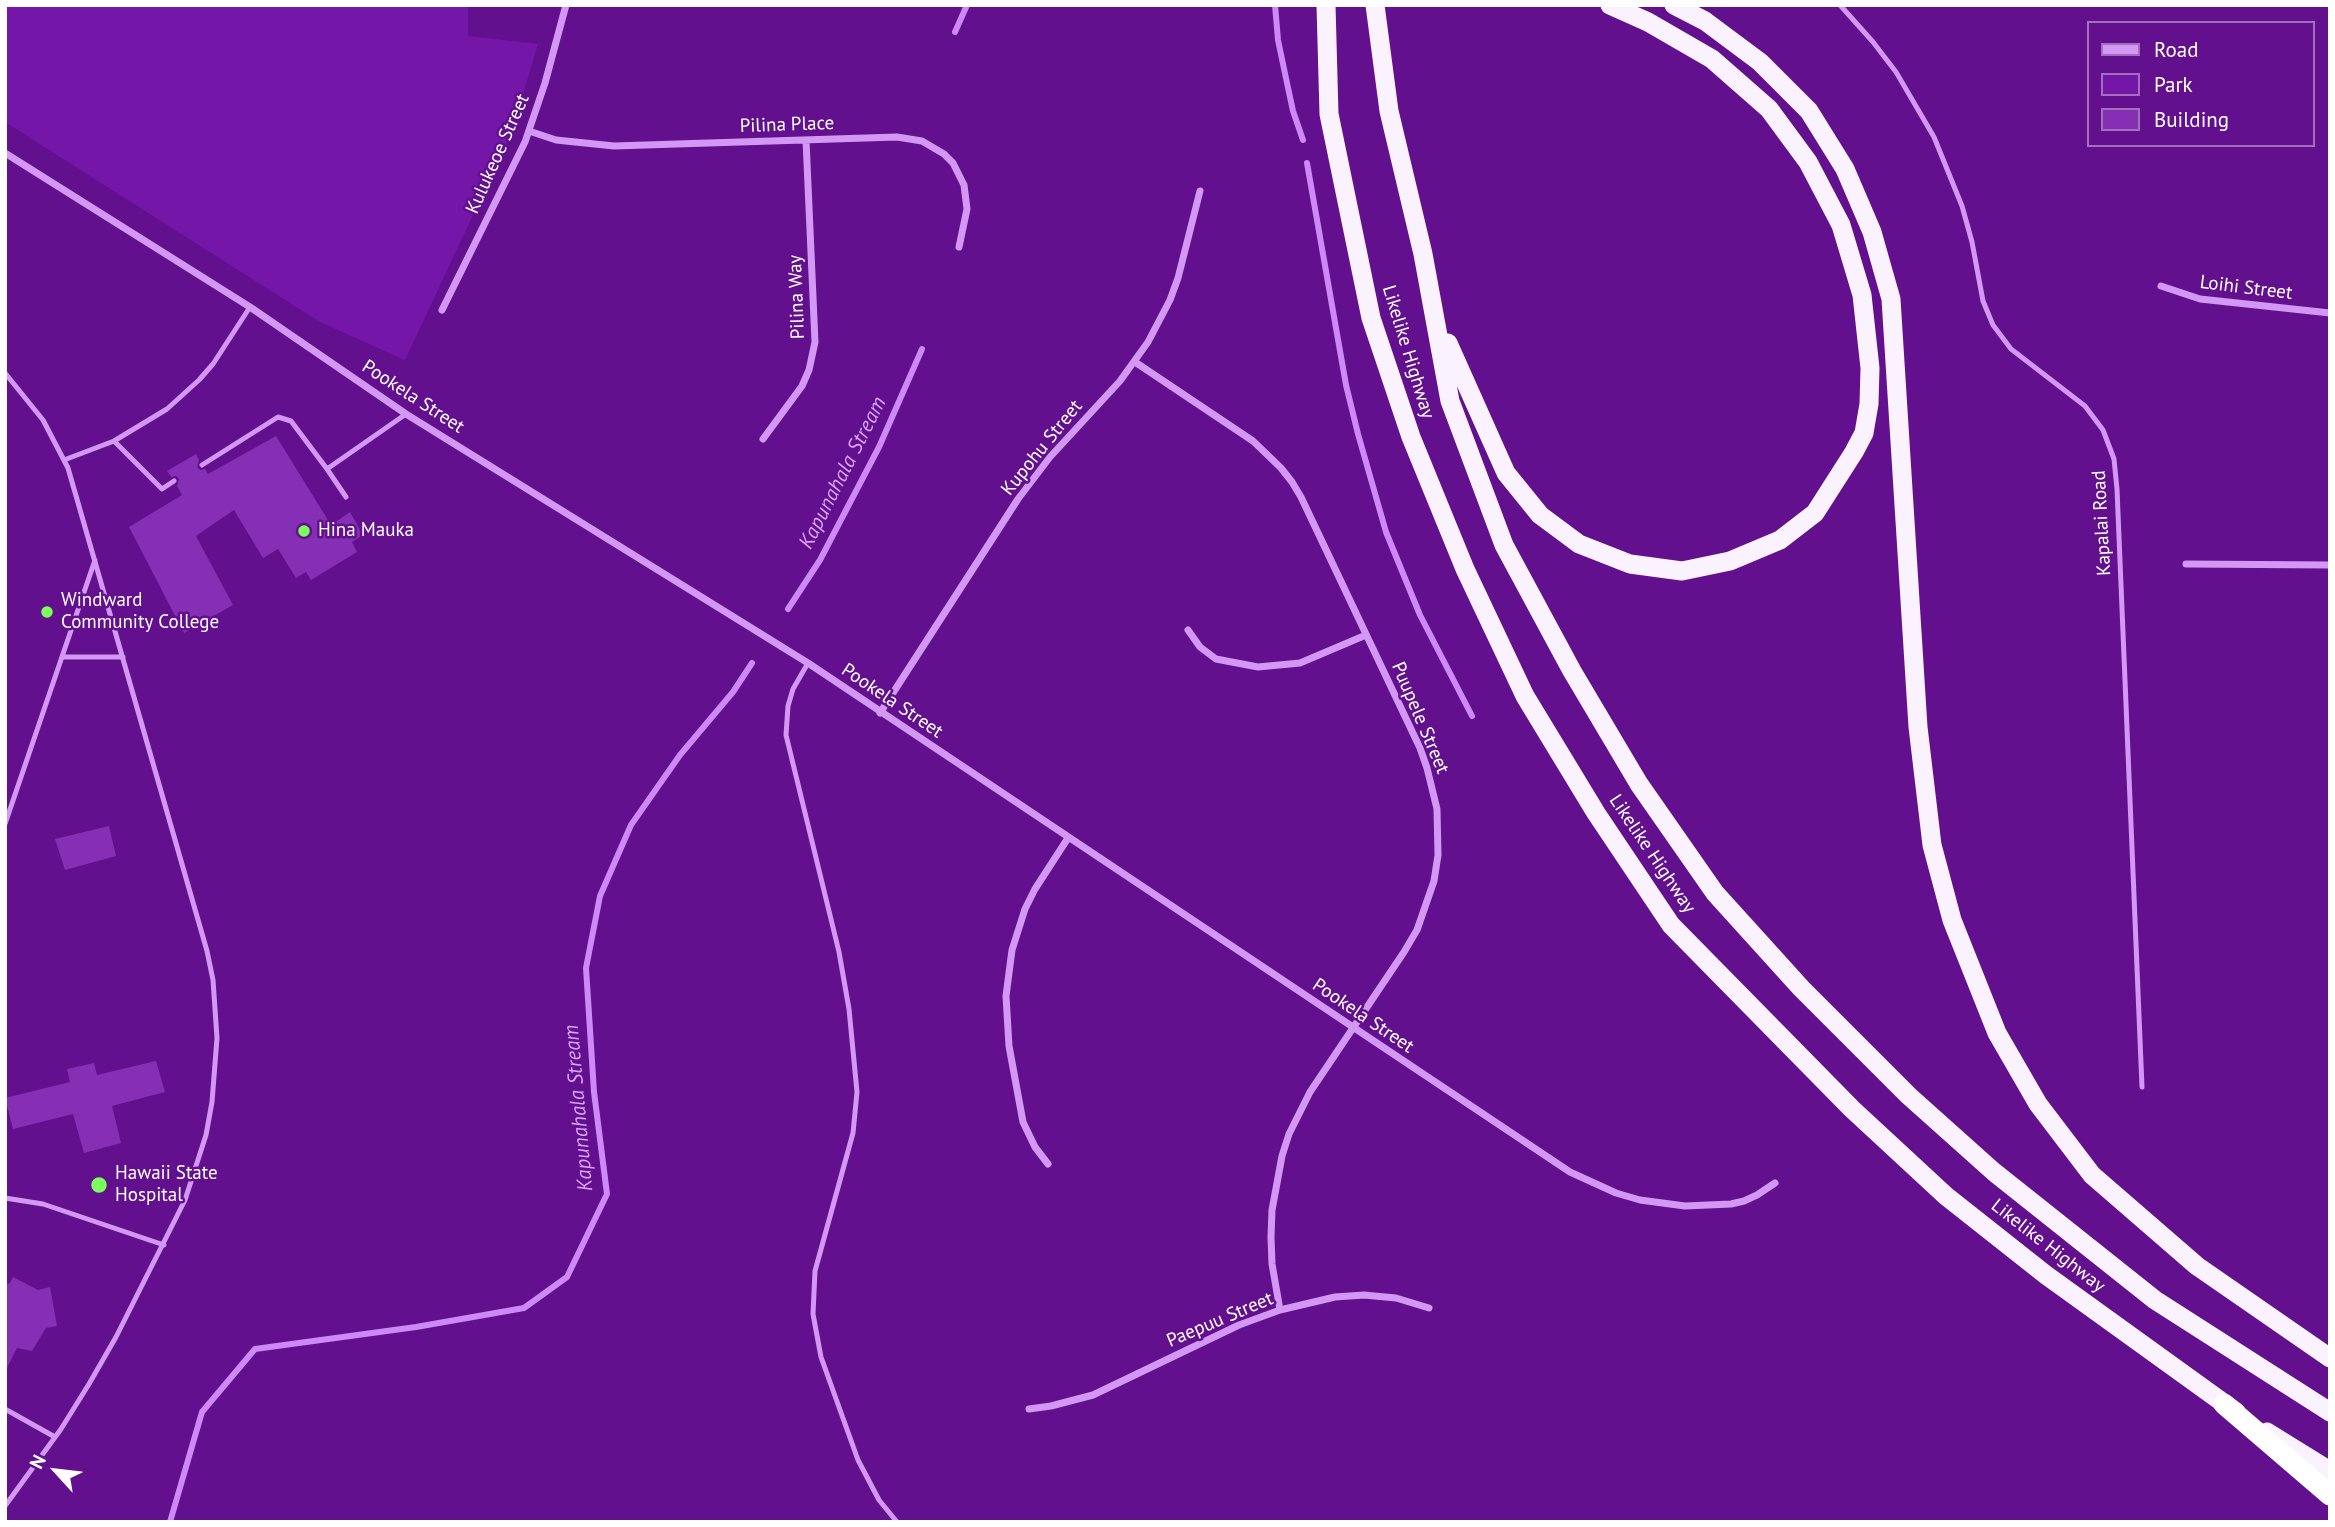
<!DOCTYPE html>
<html>
<head>
<meta charset="utf-8">
<style>
	body { margin:0 }
	#map { position:relative; width:2335px; height:1527px; overflow:hidden; background:#62108e; font-family:"PT Sans",sans-serif }
	canvas { display:block }
	.frame { position:absolute; inset:0; border:7px solid #fff; pointer-events:none }
	.legend { position:absolute; left:2087px; top:21px; width:228px; height:126px; box-sizing:border-box; background:#62108e; border:2px solid #a170bb; margin:0; padding:9px 12px; list-style:none; font-size:21px; color:#fff }
	.legend li { display:flex; align-items:center; gap:14px; height:35px }
	.legend b { width:35px; border:2px solid #a170bb }
	.north { position:absolute; left:21px; top:1436px; width:70px; height:70px; -webkit-text-stroke:5px #62108e; paint-order:stroke; rotate:297deg; font-size:19px; font-weight:700; line-height:28px; text-align:center; color:#fff }
	.north::after { content:''; display:block; margin:auto; width:24px; height:32px; background:#fff; clip-path:polygon(50% 0,100% 100%,50% 72%,0 100%) }
</style>
</head>
<body>
<div id="map">
<canvas width="2335" height="1527"></canvas>
<div class="frame"></div>
<ul class="legend">
<li><b style="height:9px;background:#d298f3"></b>Road</li>
<li><b style="height:19px;background:#7417a8"></b>Park</li>
<li><b style="height:19px;background:#852fb4"></b>Building</li>
</ul>
<div class="north">N</div>
</div>
<script>
const g = document.querySelector('canvas').getContext('2d');
g.lineJoin = 'round';
function fillPath(path, color) {
  g.fillStyle = color;
  g.fill(path, 'evenodd');
}
function shape(rows) {
  const path = new Path2D();
  for (const r of rows) {
    path.moveTo(r[0], r[1]);
    for (let i = 2; i < r.length; i += 2) path.lineTo(r[i], r[i + 1]);
  }
  return path;
}
function strokePath(path, color, width, dash) {
  g.strokeStyle = color;
  g.lineWidth = width;
  g.lineCap = dash ? 'butt' : 'round';
  g.setLineDash(dash || []);
  g.stroke(path);
}
function write(font, color, halo, rows, align = 'center') {
  g.font = font + ' "PT Sans",sans-serif';
  g.lineWidth = 5;
  g.setLineDash([]);
  g.textBaseline = 'middle';
  g.strokeStyle = halo;
  g.fillStyle = color;
  for (const [text, x, y, turn = 0] of rows) {
    g.save();
    g.translate(x, y);
    g.rotate((+turn || 0) * Math.PI / 180);
    g.textAlign = isNaN(turn) ? turn : align;
    if (halo) g.strokeText(text, 0, 0);
    g.fillText(text, 0, 0);
    g.restore();
  }
}
fillPath(shape([
	[5,5,468,5,468,36,538,44,511,134,405,360,320,322,5,122]
]), '#7417a8');
strokePath(shape([
	[1275,5,1278,40,1287,83,1293,111,1303,140],
	[955,32,967,5],
	[1307,163,1346,385,1358,434,1386,532,1420,615,1472,716],
	[788,609,820,560,879,447,922,349],
	[170,1522,202,1412,255,1349,416,1327,524,1308,567,1277,607,1194,594,1092,586,968,600,896,631,825,680,755,733,692,752,663]
]), '#cd89f6', 6);
fillPath(shape([
	[276,436,331,525,350,512,363,535,352,542,357,552,311,580,306,572,296,578,278,549,263,558,234,510,196,536,233,605,184,633,129,527,182,495,177,486,179,479,176,476,171,477,167,471,196,454,199,460,197,467,200,470,205,469,208,474],
	[109,826,116,856,65,870,55,839],
	[156,1061,165,1092,112,1106,121,1143,84,1153,73,1114,13,1129,5,1098,70,1082,67,1069,94,1063,97,1075],
	[13,1277,38,1290,50,1287,57,1326,46,1328,32,1351,17,1348,5,1372,5,1285,10,1283]
]), '#852fb4');
strokePath(shape([
	[1840,5,1873,42,1896,72,1934,137,1962,206,1972,242,1983,301,1993,325,2011,349,2085,406,2103,430,2114,459,2117,489,2142,1087],
	[5,373,43,420,68,468,207,951,213,980,217,1038,212,1102,206,1135,185,1200,116,1337,89,1384,61,1429,5,1506],
	[114,441,162,489,174,481],
	[64,460,114,441,167,409,199,380,213,364,250,307],
	[202,465,278,417,291,421,327,469,406,414],
	[327,469,346,497],
	[62,657,123,657],
	[808,663,793,689,788,706,786,735,839,952,849,1009,857,1092,853,1133,815,1271,813,1314,821,1357,858,1460,879,1500,897,1522],
	[5,824,95,560],
	[5,1198,43,1204,164,1245],
	[5,1409,55,1437]
]), '#d298f3', 5);
strokePath(shape([
	[529,131,556,140,614,146,897,137,922,141,944,154,953,163,964,185,967,209,959,247],
	[5,153,250,307,406,414,808,663,1570,1172,1616,1193,1640,1200,1685,1206,1731,1204,1744,1201,1757,1195,1775,1183],
	[2161,286,2200,299,2330,313],
	[442,310,525,142,545,83,566,5],
	[1135,362,1253,441,1281,468,1292,482,1301,497,1420,748,1427,768,1437,809,1438,855,1434,881,1417,930,1404,952,1310,1092,1289,1134,1282,1156,1272,1210,1271,1237,1272,1264,1280,1310],
	[763,439,802,386,809,370,815,342,806,140],
	[2186,564,2330,565],
	[1188,630,1200,647,1216,659,1258,667,1300,663,1366,635],
	[880,713,1018,499,1050,457,1120,381,1148,342,1170,300,1178,278,1200,191],
	[1048,1164,1035,1147,1023,1122,1009,1046,1006,996,1012,950,1025,909,1035,889,1068,838],
	[1029,1409,1051,1406,1093,1395,1239,1325,1280,1310,1335,1297,1364,1295,1396,1298,1429,1308]
]), '#d298f3', 7);
strokePath(shape([
	[1326,5,1329,114,1371,318,1411,437,1465,569,1525,696,1596,813,1671,925,1852,1109,1946,1196,2046,1275,2236,1412],
	[1375,5,1389,111,1423,254,1450,401,1504,545,1572,671,1639,784,1715,893,1801,988,1909,1096,1994,1172,2155,1300,2330,1412],
	[1674,5,1705,21,1760,62,1809,111,1845,169,1872,232,1891,299,1918,727,1932,845,1952,920,1997,1033,2038,1104,2092,1175,2197,1266,2330,1358],
	[1448,343,1506,473,1540,515,1579,544,1630,564,1682,571,1730,561,1780,540,1815,513,1854,452,1864,433,1869,404,1870,368,1862,295,1841,225,1808,162,1769,109,1712,59,1648,22,1610,5],
	[2267,1432,2330,1471]
]), '#fbf2ff', 19);
strokePath(shape([
	[2224,1404,2330,1495]
]), '#fff', 21);
for (const [x, y, r, color] of [
	[304,531,7,"#7bff5a"],
	[47,612,7,"#7bff5a"],
	[99,1185,9,"#7bff5a"]
]) {
  const dot = new Path2D();
  dot.arc(x, y, r, 0, 2 * Math.PI);
  g.fillStyle = color;
  g.fill(dot);
  strokePath(dot, '#62108e', 2.5);
}
write('19px', '#fff', '#62108e', [
	["Pilina Place",787,125,-2],
	["Kulukeoe Street",498,154,-66],
	["Loihi Street",2246,288,7],
	["Pilina Way",797,297,-92],
	["Likelike Highway",1408,352,73],
	["Pookela Street",413,397,33],
	["Kupohu Street",1042,448,-51],
	["Kapalai Road",2102,523,-93],
	["Pookela Street",892,701,34],
	["Puupele Street",1420,718,67],
	["Likelike Highway",1652,854,56],
	["Pookela Street",1363,1016,34],
	["Likelike Highway",2048,1246,38],
	["Paepuu Street",1220,1320,-23]
]);
write('19px', '#fff', '#62108e', [
	["Hina Mauka",318,531],
	["Windward",61,601],
	["Community College",61,623],
	["Hawaii State",115,1174],
	["Hospital",115,1196]
], 'left');
write('italic 21px', '#daa4fa', '#62108e', [
	["Kapunahala Stream",843,473,-63],
	["Kapunahala Stream",579,1108,-95]
]);
</script>
</body>
</html>
